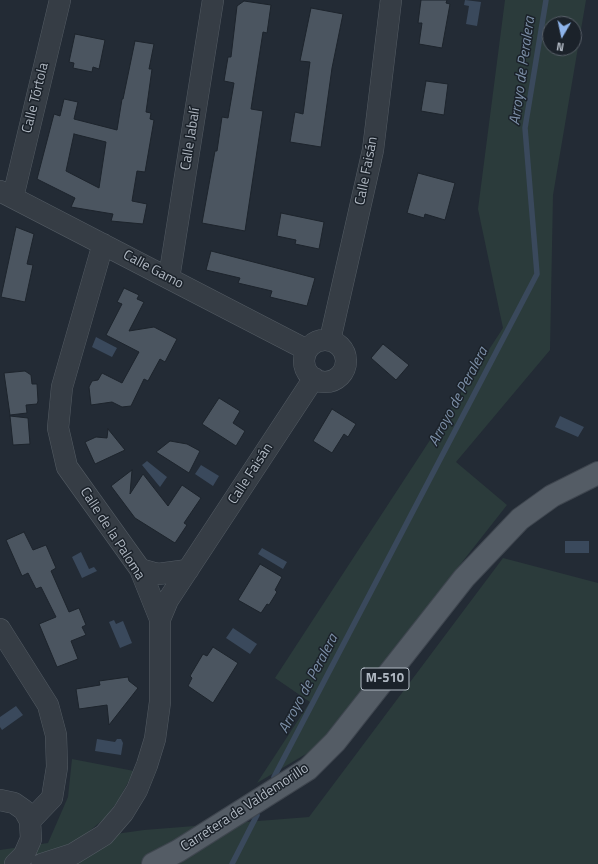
<!DOCTYPE html>
<html>
<head>
<meta charset="utf-8">
<style>
	body { margin:0 }
	#map { position:relative; width:598px; height:864px; overflow:hidden; background:#232b35; font-family:"Titillium Web",sans-serif }
	canvas { display:block }
	.north { position:absolute; left:542px; top:16px; width:40px; height:40px; box-sizing:border-box; background:#1b222a; border:1px solid #575e67; border-radius:50%; rotate:189deg; font-size:11px; font-weight:700; line-height:16px; text-align:center; color:#b0b8c2 }
	.north::after { content:''; display:block; margin:auto; width:14px; height:18px; background:#8eb4ea; clip-path:polygon(50% 0,100% 100%,50% 72%,0 100%) }
</style>
</head>
<body>
<div id="map">
<canvas width="598" height="864"></canvas>
<div class="north">N</div>
</div>
<script>
const g = document.querySelector('canvas').getContext('2d');
g.lineJoin = 'round';
function fillPath(path, color) {
  g.fillStyle = color;
  g.fill(path, 'evenodd');
}
function shape(rows) {
  const path = new Path2D();
  for (const r of rows) {
    if (r.length === 3) {
      path.moveTo(r[0] + r[2], r[1]);
      path.arc(r[0], r[1], r[2], 0, 2 * Math.PI);
      continue;
    }
    path.moveTo(r[0], r[1]);
    for (let i = 2; i < r.length; i += 2) path.lineTo(r[i], r[i + 1]);
  }
  return path;
}
function strokePath(path, color, width, dash) {
  g.strokeStyle = color;
  g.lineWidth = width;
  g.lineCap = dash ? 'butt' : 'round';
  g.setLineDash(dash || []);
  g.stroke(path);
}
function write(font, color, halo, rows, align = 'center') {
  g.font = font + ' "Titillium Web",sans-serif';
  g.lineWidth = 3;
  g.setLineDash([]);
  g.textBaseline = 'middle';
  g.strokeStyle = halo;
  g.fillStyle = color;
  for (const [text, x, y, turn = 0] of rows) {
    g.save();
    g.translate(x, y);
    g.rotate((+turn || 0) * Math.PI / 180);
    g.textAlign = isNaN(turn) ? turn : align;
    if (halo) g.strokeText(text, 0, 0);
    g.fillText(text, 0, 0);
    g.restore();
  }
}
fillPath(shape([
	[505,0,586,0,553,195,550,350,456,462,507,505,316,748,257,783,310,702,275,678,503,328,478,209],
	[550,24,574,24,574,48,550,48],
	[503,558,598,583,598,864,0,864,0,850,48,843,68,797,72,759,134,771,118,801,105,818,80,839,144,830,309,817]
]), '#2b3b3b');
fillPath(shape([
	[465,0,481,2,477,26,466,24,469,6,464,5],
	[96,337,117,348,112,357,92,347],
	[560,416,584,427,578,437,555,427],
	[147,461,167,477,160,487,142,465],
	[201,465,219,476,213,486,195,474],
	[565,541,589,541,589,553,565,553],
	[262,548,287,562,283,569,258,554],
	[81,552,89,569,94,567,97,571,82,578,72,557],
	[114,620,116,624,123,621,132,643,120,648,109,622],
	[233,628,257,644,250,654,226,638],
	[16,706,23,715,2,730,0,727,0,717],
	[97,739,115,742,117,739,121,739,123,743,121,755,95,751]
]), '#3a495c');
strokePath(shape([
	[274,777,537,274,525,128,546,0],
	[232,864,257,815]
]), '#3a495c', 5.5);
const building = shape([
	[421,0,447,0,446,3,450,4,442,48,419,44,422,23,418,23,421,0],
	[244,1,271,5,267,33,263,32,251,109,263,111,245,231,202,223,215,151,217,151,222,117,228,118,234,83,224,81,228,57,231,57,237,6,244,1],
	[311,8,343,14,332,68,321,147,290,142,295,112,303,114,310,62,300,61,311,8],
	[75,34,105,40,99,69,93,67,92,72,73,68,74,63,69,62,75,34],
	[135,41,154,44,149,69,152,69,146,112,151,113,150,119,154,120,145,172,137,171,132,201,147,204,143,224,111,221,113,214,71,207,75,198,37,179,54,114,60,116,64,99,78,102,74,119,117,130,122,99,123,99,135,41],
	[74,134,106,142,99,188,66,171,74,134],
	[426,81,448,84,444,115,421,111,426,81],
	[418,173,455,183,445,220,425,214,424,218,407,213,418,173],
	[281,213,324,222,319,249,295,244,296,240,277,236,281,213],
	[16,227,34,234,27,264,33,265,25,302,1,297,16,227],
	[211,251,315,278,307,306,270,297,272,291,238,283,240,278,206,270,211,251],
	[124,288,139,295,137,299,144,302,129,331,154,327,177,339,165,362,160,359,148,381,144,379,131,406,122,407,112,402,91,405,89,387,92,381,98,380,102,373,122,383,139,352,106,335,122,304,117,302,124,288],
	[383,344,409,365,396,380,371,358,383,344],
	[25,371,31,375,32,384,37,384,38,401,37,404,26,405,27,413,10,415,4,373,25,371],
	[219,398,240,411,233,423,245,431,236,446,202,424,219,398],
	[332,409,356,424,348,437,344,434,332,453,313,441,332,409],
	[10,416,28,418,30,444,13,445,10,416],
	[108,429,125,450,95,464,85,442,96,437,107,438,108,429],
	[170,441,187,444,200,451,189,473,156,452,170,441],
	[132,470,130,494,143,474,168,506,182,485,201,498,184,523,187,525,175,543,135,518,111,486,132,470],
	[24,532,33,550,46,545,56,568,51,571,69,612,79,608,86,625,82,627,86,635,71,641,78,659,57,667,39,624,56,617,41,587,36,589,28,573,22,576,6,540,24,532],
	[260,564,282,577,275,590,277,592,269,605,267,604,261,613,238,600,260,564],
	[213,647,238,663,213,703,188,686,192,678,190,676,203,654,207,656,213,647],
	[128,677,129,681,138,688,109,725,107,705,79,709,76,689,100,685,99,681,128,677]
]);
fillPath(building, '#4b5560');
strokePath(building, '#1d242c', 1);
const street = shape([
	[0,191,307,350],
	[13,197,60,0],
	[169,278,213,0],
	[330,340,373,150,391,0],
	[325,361,21],
	[140,569,158,574,188,570],
	[160,619,168,600,314,378],
	[0,629,48,705,56,735,57,767,52,798,30,821],
	[0,800,14,803,24,810,30,821,31,839,24,855,15,864],
	[42,864,73,854,104,835,123,813,137,790,147,765,155,739,160,702,160,619,140,569,67,467,58,428,62,387,103,244]
]);
const primary = shape([
	[153,864,178,851,308,769,335,742,464,578,520,519,552,496,598,473]
]);
strokePath(street, '#535b63', 22);
strokePath(primary, '#3f464f', 24);
strokePath(street, '#363d45', 21);
strokePath(primary, '#545c65', 22);
for (const [x, y, w] of [
	[385,679,48]
]) {
  const box = new Path2D();
  box.roundRect(x - w / 2, y - 11, w, 22, 3);
  g.fillStyle = '#1b222a';
  g.fill(box);
  strokePath(box, '#b0b8c2', 1);
}
write('bold 13px', '#b0b8c2', null, [
	["M-510",385,679]
]);
write('14px', '#b0b8c2', '#1b222a', [
	["Calle Tórtola",36,98,-76],
	["Calle Jabalí",191,139,-81],
	["Calle Faisán",367,171,-79],
	["Calle Gamo",153,270,28],
	["Calle Faisán",251,474,-57],
	["Calle de la Paloma",112,534,57],
	["Carretera de Valdemorillo",245,808,-33]
]);
write('italic 15px', '#7c8fa7', '#1b222a', [
	["Arroyo de Peralera",523,71,-82],
	["Arroyo de Peralera",459,397,-62],
	["Arroyo de Peralera",309,684,-62]
]);
</script>
</body>
</html>
